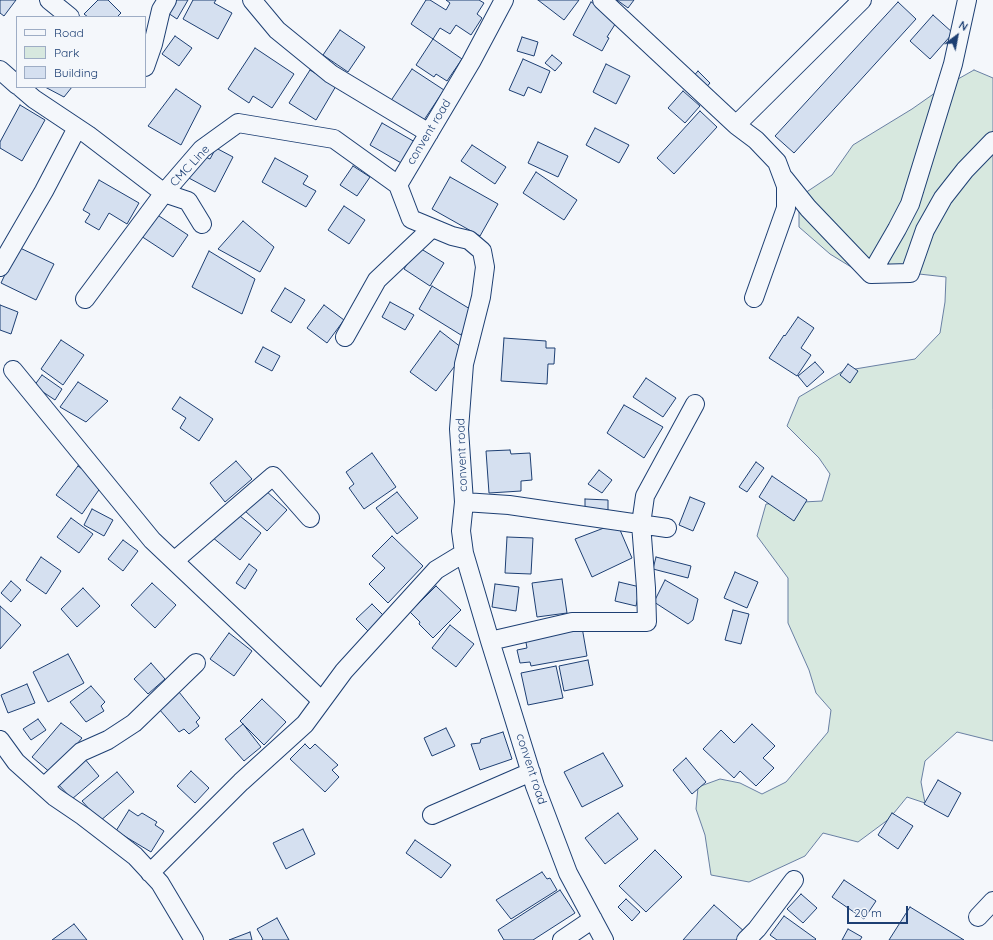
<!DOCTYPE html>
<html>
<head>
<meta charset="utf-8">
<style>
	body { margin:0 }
	#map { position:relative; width:993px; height:940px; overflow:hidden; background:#f4f7fb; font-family:Quicksand,sans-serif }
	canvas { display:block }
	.legend { position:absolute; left:16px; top:16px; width:130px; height:72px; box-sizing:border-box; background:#f4f7fb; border:1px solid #9eadc5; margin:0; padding:5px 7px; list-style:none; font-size:12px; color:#1d3f73 }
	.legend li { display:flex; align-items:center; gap:8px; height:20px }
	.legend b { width:20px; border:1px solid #9eadc5 }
	.north { position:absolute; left:937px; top:16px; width:40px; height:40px; -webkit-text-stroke:3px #f4f7fb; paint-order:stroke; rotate:32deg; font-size:11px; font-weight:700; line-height:16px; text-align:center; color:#1d3f73 }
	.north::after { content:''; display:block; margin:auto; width:14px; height:18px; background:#1d3f73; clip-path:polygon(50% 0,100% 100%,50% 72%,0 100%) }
	.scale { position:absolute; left:847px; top:906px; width:61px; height:18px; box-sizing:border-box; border:2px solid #1d3f73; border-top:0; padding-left:5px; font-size:12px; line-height:14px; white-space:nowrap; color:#1d3f73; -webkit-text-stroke:3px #f4f7fb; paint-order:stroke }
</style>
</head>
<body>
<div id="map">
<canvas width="993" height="940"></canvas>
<ul class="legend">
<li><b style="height:5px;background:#f4f7fb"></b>Road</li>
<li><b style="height:11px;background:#d7e8df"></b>Park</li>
<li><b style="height:11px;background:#d5e0f0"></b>Building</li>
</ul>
<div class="north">N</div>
<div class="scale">20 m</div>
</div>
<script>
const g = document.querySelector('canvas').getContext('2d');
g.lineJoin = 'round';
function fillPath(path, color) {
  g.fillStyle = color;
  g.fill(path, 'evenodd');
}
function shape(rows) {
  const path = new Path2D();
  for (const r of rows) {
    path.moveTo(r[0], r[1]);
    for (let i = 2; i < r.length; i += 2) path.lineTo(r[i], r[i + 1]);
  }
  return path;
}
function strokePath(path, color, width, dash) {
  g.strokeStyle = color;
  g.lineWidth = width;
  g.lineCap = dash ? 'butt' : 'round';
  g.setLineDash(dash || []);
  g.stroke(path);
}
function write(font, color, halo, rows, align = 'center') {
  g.font = font + ' Quicksand,sans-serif';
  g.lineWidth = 3;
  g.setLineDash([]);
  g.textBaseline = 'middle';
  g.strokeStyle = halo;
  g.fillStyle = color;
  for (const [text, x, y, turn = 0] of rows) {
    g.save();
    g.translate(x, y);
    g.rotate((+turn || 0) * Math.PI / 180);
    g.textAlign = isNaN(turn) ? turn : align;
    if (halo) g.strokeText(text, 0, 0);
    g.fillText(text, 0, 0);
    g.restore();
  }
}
const green = shape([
	[974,70,993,78,993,741,957,732,925,761,921,782,925,803,907,797,889,819,858,842,823,833,805,856,749,882,711,875,705,835,696,809,698,787,720,779,740,783,762,794,786,782,828,732,831,710,816,693,809,670,788,623,788,578,757,536,766,504,822,501,830,474,819,458,787,426,799,397,843,371,915,359,940,333,945,302,946,277,910,273,869,278,830,254,799,227,799,197,832,175,853,145,912,109,942,88,974,70]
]);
fillPath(green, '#d7e8df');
strokePath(green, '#687fa3', 1);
const building = shape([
	[0,0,16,0,4,16,0,13,0,0],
	[98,0,108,0,121,13,117,17,88,17,84,14,98,0],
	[176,0,188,0,177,19,168,13,176,0],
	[193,0,216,0,214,3,232,13,218,39,183,19,193,0],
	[426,0,430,0,446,10,450,3,446,0,479,0,484,3,477,14,482,18,471,35,456,25,450,34,440,28,433,39,411,24,426,0],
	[538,0,579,0,564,20,538,0],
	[617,0,634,0,628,8,617,0],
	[591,2,619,18,607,37,609,38,602,51,573,35,591,2],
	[898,2,916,19,794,153,775,136,898,2],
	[933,15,953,33,930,59,910,41,933,15],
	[340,30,365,47,348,72,323,55,340,30],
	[175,36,192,48,179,66,162,54,175,36],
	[522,37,538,42,534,56,517,51,522,37],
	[433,39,462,59,447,81,436,74,434,77,416,65,433,39],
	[255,48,294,74,272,108,253,96,249,103,228,89,255,48],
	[552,55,562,63,555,71,545,63,552,55],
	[523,59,550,71,541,93,528,87,524,96,509,90,523,59],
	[606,64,630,76,616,104,593,92,606,64],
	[412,69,444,90,422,123,390,102,412,69],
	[310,70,336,86,316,120,289,103,310,70],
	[698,71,710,83,703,91,691,79,698,71],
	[45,87,72,87,64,97,45,87],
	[176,89,201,106,181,145,148,126,176,89],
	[683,91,700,106,685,123,668,108,683,91],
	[20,105,45,120,22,161,0,148,0,142,20,105],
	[700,111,717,127,674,174,657,158,700,111],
	[382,123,415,142,403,164,370,145,382,123],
	[595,128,629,145,619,163,586,145,595,128],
	[538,142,568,156,558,177,528,163,538,142],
	[472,145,506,167,495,184,461,161,472,145],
	[216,148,233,157,215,192,187,177,199,154,210,159,216,148],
	[275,158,308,176,303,184,316,191,306,207,262,182,275,158],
	[353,166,370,177,357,196,340,185,353,166],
	[536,172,577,200,564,220,523,193,536,172],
	[450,177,498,204,480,236,432,209,450,177],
	[99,180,139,203,127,224,109,213,99,230,85,222,90,214,83,210,99,180],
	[344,206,365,220,349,244,328,230,344,206],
	[156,214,188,235,173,257,141,236,156,214],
	[243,221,274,247,260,272,218,249,243,221],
	[18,247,54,264,36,300,1,283,18,247],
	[418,247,444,263,430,286,404,269,418,247],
	[209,251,255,279,242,314,192,287,209,251],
	[432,286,475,312,461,335,419,309,432,286],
	[285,288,305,300,291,323,271,311,285,288],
	[390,302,414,315,405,330,382,317,390,302],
	[0,305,18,312,11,334,0,330,0,305],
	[324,305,344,320,327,343,307,328,324,305],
	[798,317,814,328,801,348,811,355,797,376,769,358,784,335,785,336,798,317],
	[440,331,466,351,436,391,410,372,440,331],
	[504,338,546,341,546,348,555,348,554,364,548,364,547,384,501,381,504,338],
	[61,340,84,355,63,385,41,369,61,340],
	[263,347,280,356,272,371,255,362,263,347],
	[815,362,824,372,807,387,798,376,815,362],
	[848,364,858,371,850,383,840,375,848,364],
	[42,375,62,389,55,400,34,386,42,375],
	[646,378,676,398,663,417,633,397,646,378],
	[78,382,108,401,86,422,60,407,78,382],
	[180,397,213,419,199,441,180,428,186,418,172,409,180,397],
	[624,405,663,427,644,458,607,433,624,405],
	[510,450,511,454,530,453,532,480,521,481,521,491,489,493,486,451,510,450],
	[372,453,396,487,364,509,349,488,354,484,346,472,372,453],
	[236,461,252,479,225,502,210,483,236,461],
	[756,462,764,468,747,492,739,487,756,462],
	[78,466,103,484,82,514,56,495,78,466],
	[599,470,612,480,602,493,588,484,599,470],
	[772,476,807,500,794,521,759,497,772,476],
	[265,490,287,510,267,531,245,511,265,490],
	[397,492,418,518,397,534,376,508,397,492],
	[690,497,705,503,693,531,679,525,690,497],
	[585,499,608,500,608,514,585,513,585,499],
	[92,509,113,520,104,536,84,525,92,509],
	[235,512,261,533,240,560,212,537,235,512],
	[71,518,93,534,79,553,57,537,71,518],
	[617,523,632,558,592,577,575,539,617,523],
	[392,536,423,566,388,603,369,584,385,568,372,556,392,536],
	[507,537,533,538,531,574,505,573,507,537],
	[123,540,138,551,123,571,108,559,123,540],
	[41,557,61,571,46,594,26,580,41,557],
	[656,557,691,566,688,578,653,569,656,557],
	[249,564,257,570,245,589,236,583,249,564],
	[735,572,758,582,747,608,724,598,735,572],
	[562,579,567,613,537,617,532,583,562,579],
	[665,580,698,599,693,620,688,624,654,602,665,580],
	[11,581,21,590,11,602,1,593,11,581],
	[619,582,640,587,636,606,615,601,619,582],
	[152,583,176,605,155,628,131,605,152,583],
	[495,584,519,587,516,611,492,607,495,584],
	[436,586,461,610,433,638,419,624,420,622,410,612,436,586],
	[83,588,100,606,77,627,61,609,83,588],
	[372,604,385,617,369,632,356,619,372,604],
	[0,606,21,625,0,649,0,606],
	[733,610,749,614,741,644,725,640,733,610],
	[450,625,474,644,456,667,432,648,450,625],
	[582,627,587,656,531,666,530,662,520,663,517,650,527,648,525,637,582,627],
	[229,633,252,651,234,676,210,659,229,633],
	[68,654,84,683,48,702,33,672,68,654],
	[588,660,593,685,564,691,559,666,588,660],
	[151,663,165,679,148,694,134,679,151,663],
	[556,666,563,698,528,705,521,673,556,666],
	[27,684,35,703,8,713,1,695,27,684],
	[91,686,105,702,101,706,104,711,86,722,70,702,91,686],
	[179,692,200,718,196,722,199,726,189,734,184,729,179,732,159,709,179,692],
	[262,699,286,722,264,745,240,721,262,699],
	[38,719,46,730,31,740,23,729,38,719],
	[61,723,82,738,52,774,32,757,61,723],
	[243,724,261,747,244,761,225,739,243,724],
	[752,724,775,746,763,758,774,768,756,786,740,771,734,778,703,749,721,730,734,743,752,724],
	[446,728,455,746,432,756,424,738,446,728],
	[503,732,512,759,480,770,471,744,480,743,481,739,503,732],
	[305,744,310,749,315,744,338,765,332,770,339,777,325,792,290,759,305,744],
	[603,753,623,786,582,807,564,772,603,753],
	[84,758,99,776,72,799,56,782,84,758],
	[686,758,706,782,692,794,673,770,686,758],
	[191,771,209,788,195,803,177,786,191,771],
	[117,772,134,792,100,821,82,801,117,772],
	[938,780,961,793,948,817,924,804,938,780],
	[129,810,138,816,142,813,157,822,155,825,164,831,151,852,116,831,129,810],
	[618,813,638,839,605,864,585,838,618,813],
	[892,813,913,826,898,849,878,835,892,813],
	[303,829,315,854,286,869,273,843,303,829],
	[415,840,451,865,441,878,406,853,415,840],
	[655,850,682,877,646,912,619,886,655,850],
	[542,872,547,879,550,878,557,890,511,919,496,900,542,872],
	[844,880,876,901,864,919,832,897,844,880],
	[560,890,575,913,533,940,504,940,498,930,560,890],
	[801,894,817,908,803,923,787,909,801,894],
	[626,899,640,912,632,921,618,907,626,899],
	[714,905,745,932,738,940,683,940,714,905],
	[910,907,964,940,889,940,910,907],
	[784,916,816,939,815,940,777,940,770,935,784,916],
	[277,918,289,940,262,940,263,939,257,929,277,918],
	[74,924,87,940,52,940,74,924],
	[848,929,862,937,860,940,842,940,848,929],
	[250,932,252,940,229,940,250,932]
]);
fillPath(building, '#d5e0f0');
strokePath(building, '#1d3f73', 1);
const street = shape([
	[49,0,70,17],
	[252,0,277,30,331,74,429,133],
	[504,0,471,62,398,185,411,219,452,236,469,240,482,251,485,267,481,297,464,364,459,429,464,502,461,531,464,553,490,641,535,786,568,873,604,940],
	[602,0,736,125,756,140,777,162,786,186,786,208,754,298],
	[145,67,153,44,161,10,167,0],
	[0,70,17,85],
	[20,87,34,99,88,135,164,193,188,201,202,224],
	[736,125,862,0],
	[784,178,808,208,871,274,910,273,925,230,943,198,965,170,993,141],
	[0,267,44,191,77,128],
	[871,274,897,229,910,204,953,64,967,0],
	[85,299,164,193,202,149,238,123,334,139,398,185],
	[345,337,377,280,432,228],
	[13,370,152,540,322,701],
	[464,502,509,505,667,528],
	[174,561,273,476,310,518],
	[490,641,572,622,647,622,646,588,641,524,645,496,695,404],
	[0,740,16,762,55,797,83,816,135,856,160,883,194,940],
	[44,787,81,752,108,740,134,723,196,663],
	[432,815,531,772],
	[150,873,241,782,305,724,344,671,436,570,464,553],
	[978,917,993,901],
	[562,940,593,919],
	[746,940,757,929,794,880]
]);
strokePath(street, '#1d3f73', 20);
strokePath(street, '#f4f7fb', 18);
write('12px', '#1d3f73', '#f4f7fb', [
	["convent road",429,132,-59],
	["CMC Line",190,166,-47],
	["convent road",462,455,-92],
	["convent road",531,769,72]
]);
</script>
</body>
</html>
